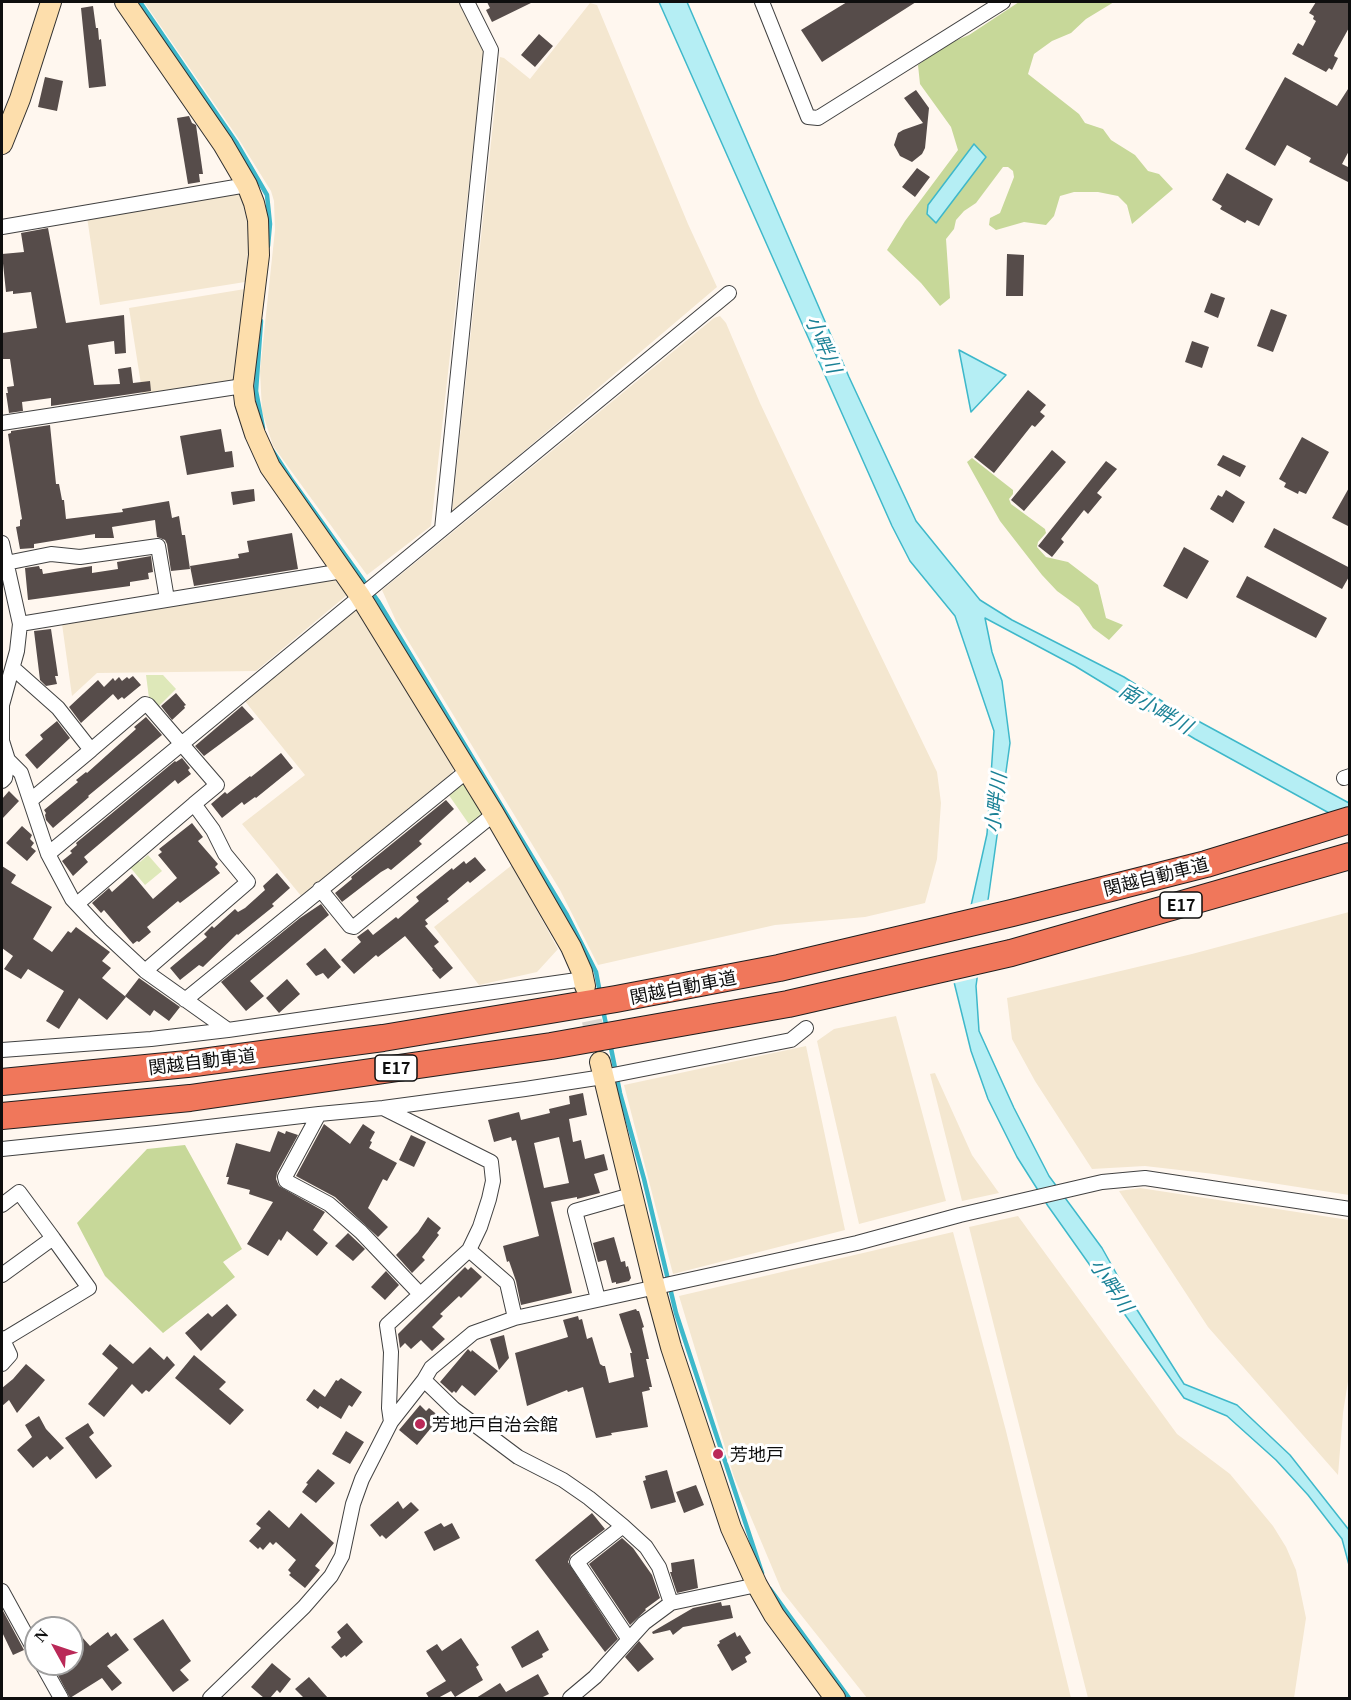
<!DOCTYPE html>
<html>
<head>
<meta charset="utf-8">
<style>
	body { margin:0 }
	#map { position:relative; width:1351px; height:1700px; overflow:hidden; background:#fff7ef; font-family:Georgia,serif }
	canvas { display:block }
	.frame { position:absolute; inset:0; border:3px solid #0e0e0e; pointer-events:none }
	.north { position:absolute; left:24px; top:1616px; width:60px; height:60px; box-sizing:border-box; background:#fff; border:2px solid #9f9f9f; border-radius:50%; rotate:310deg; font-size:16px; font-weight:700; line-height:24px; text-align:center; color:#0e0e0e }
	.north::after { content:''; display:block; margin:auto; width:21px; height:27px; background:#ba2958; clip-path:polygon(50% 0,100% 100%,50% 72%,0 100%) }
</style>
</head>
<body>
<div id="map">
<canvas width="1351" height="1700"></canvas>
<div class="frame"></div>
<div class="north">N</div>
</div>
<script>
const g = document.querySelector('canvas').getContext('2d');
g.lineJoin = 'round';
function fillPath(path, color) {
  g.fillStyle = color;
  g.fill(path, 'evenodd');
}
function shape(rows) {
  const path = new Path2D();
  for (const r of rows) {
    path.moveTo(r[0], r[1]);
    for (let i = 2; i < r.length; i += 2) path.lineTo(r[i], r[i + 1]);
  }
  return path;
}
function strokePath(path, color, width, dash) {
  g.strokeStyle = color;
  g.lineWidth = width;
  g.lineCap = dash ? 'butt' : 'round';
  g.setLineDash(dash || []);
  g.stroke(path);
}
function write(font, color, halo, rows, align = 'center') {
  g.font = font + ' Georgia,"Noto Sans JP",serif';
  g.lineWidth = 6;
  g.setLineDash([]);
  g.textBaseline = 'middle';
  g.strokeStyle = halo;
  g.fillStyle = color;
  for (const [text, x, y, turn = 0] of rows) {
    g.save();
    g.translate(x, y);
    g.rotate((+turn || 0) * Math.PI / 180);
    g.textAlign = isNaN(turn) ? turn : align;
    if (halo) g.strokeText(text, 0, 0);
    g.fillText(text, 0, 0);
    g.restore();
  }
}
fillPath(shape([
	[144,2,460,2,484,49,431,526,367,575,273,446,262,411,260,371,275,230,274,201,271,191,238,138],
	[590,3,597,5,688,224,717,287,452,512,500,57,504,58,530,79],
	[238,192,241,194,250,235,245,282,100,305,87,217],
	[245,289,233,380,229,384,143,397,129,308],
	[720,316,726,323,760,403,807,503,937,772,941,803,937,859,925,903,865,917,775,925,598,965,560,890,396,621,382,590,714,318],
	[335,580,347,595,256,671,97,673,72,696,62,624],
	[352,609,358,611,454,767,452,775,302,897,242,824,305,775,244,700],
	[512,865,558,949,537,972,479,985,434,927],
	[1349,912,1349,1195,1214,1174,1145,1166,1092,1169,1035,1081,1012,1039,1007,998,1192,954],
	[896,1016,946,1201,859,1224,817,1041,834,1029],
	[806,1046,845,1230,673,1274,624,1085],
	[935,1073,972,1155,999,1193,962,1201,930,1074],
	[1140,1188,1349,1220,1349,1375,1343,1413,1338,1475,1208,1327,1119,1191],
	[1018,1216,1177,1434,1230,1474,1273,1526,1286,1547,1296,1570,1306,1618,1294,1698,1088,1698,969,1227],
	[953,1232,1006,1431,1071,1698,867,1698,782,1591,734,1477,679,1296]
]), '#f4e7d0');
fillPath(shape([
	[146,675,163,675,176,689,158,707,149,698],
	[458,782,464,783,481,807,479,809,485,817,471,827,446,791],
	[148,855,162,871,145,885,129,866,137,859,140,862]
]), '#dee8b9');
fillPath(shape([
	[1019,2,1114,2,1086,19,1071,33,1052,41,1034,54,1028,74,1079,114,1085,123,1103,129,1111,140,1135,155,1148,171,1159,174,1173,189,1132,224,1127,205,1118,196,1098,192,1074,192,1060,196,1054,216,1046,225,1024,222,996,230,989,225,990,218,1000,213,1014,177,1013,171,1008,167,1003,167,976,203,964,211,956,220,954,229,946,239,950,298,940,306,921,283,887,250,905,221,958,150,951,127,920,84,918,65,945,45,969,35],
	[972,458,1013,490,1013,494,1009,499,1011,504,1045,529,1046,533,1038,542,1037,547,1046,557,1068,562,1098,585,1106,618,1123,625,1109,640,1093,628,1079,607,1057,591,1042,575,1000,521,967,462],
	[185,1145,242,1249,223,1262,235,1277,163,1333,105,1276,77,1223,147,1149]
]), '#c7d899');
const water = shape([
	[659,2,687,2,849,377,916,521,980,600,1012,620,1124,677,1165,703,1349,803,1349,824,1195,739,1075,666,985,618,992,652,1002,681,1010,743,976,986,979,1031,1014,1108,1049,1176,1102,1248,1134,1305,1184,1384,1237,1405,1290,1455,1349,1530,1349,1565,1342,1539,1308,1495,1276,1460,1227,1416,1184,1398,1048,1206,1017,1157,988,1099,971,1051,954,982,987,834,994,731,955,616,910,561,892,526,659,2],
	[974,144,986,157,936,223,927,214,928,205,974,144],
	[959,350,1006,375,971,412,959,350]
]);
fillPath(water, '#b5eef4');
strokePath(water, '#3eb8ca', 1.5);
fillPath(shape([
	[991,899,980,977,951,984,968,905]
]), '#fff7ef');
strokePath(shape([
	[140,2,236,142,267,195,270,224,268,246],
	[261,321,256,391,263,428],
	[272,450,291,479,378,601,567,915,596,972,600,993],
	[603,1010,607,1029],
	[610,1043,620,1093,644,1179,676,1313,762,1573],
	[770,1589,849,1698]
]), '#3eb8ca', 4.5);
fillPath(shape([
	[487,2,533,2,492,22,486,10,490,8],
	[847,2,916,2,822,62,801,30],
	[1316,2,1350,2,1350,26,1335,53,1334,56,1338,58,1332,70,1329,68,1326,72,1292,54,1298,43,1303,46,1316,21,1313,19,1314,16,1309,13],
	[93,6,96,28,98,28,99,40,101,39,106,86,89,88,81,8],
	[539,34,553,46,535,67,521,55],
	[45,77,63,81,57,111,38,107],
	[1285,77,1337,106,1350,86,1350,149,1342,164,1350,168,1350,183,1309,162,1311,158,1287,145,1275,166,1245,149],
	[916,90,929,108,925,148,922,154,912,162,900,156,894,145,898,133,903,130,923,123,904,98],
	[189,116,192,123,196,125,203,174,199,174,200,182,188,184,177,118],
	[917,168,930,177,915,197,902,187],
	[1227,173,1273,199,1259,226,1247,220,1245,223,1220,209,1222,206,1212,200],
	[48,228,66,323,124,315,126,353,115,354,114,341,88,345,94,385,120,384,118,369,131,367,133,383,150,381,151,391,51,406,51,398,22,402,23,411,9,413,6,393,8,393,7,387,14,386,10,359,2,359,2,333,37,328,31,292,13,294,13,291,6,292,2,254,24,252,21,233],
	[1007,254,1024,255,1023,296,1006,296],
	[1211,293,1225,298,1218,318,1204,312],
	[1271,309,1287,315,1273,352,1257,346],
	[1192,341,1209,347,1202,368,1185,362],
	[1028,390,1046,405,1040,412,1045,416,1035,427,1032,425,994,473,974,457],
	[50,425,56,484,59,484,62,500,64,500,66,519,123,512,122,509,169,501,172,518,179,516,182,535,185,535,190,569,171,571,167,544,165,540,157,537,155,520,112,527,114,538,95,538,95,534,34,544,34,548,20,549,16,527,20,526,20,520,22,519,8,434,11,433,11,431],
	[221,429,225,452,232,451,234,467,187,475,180,436],
	[1302,437,1329,452,1306,494,1299,491,1298,494,1284,487,1286,483,1279,479],
	[1052,450,1066,462,1024,511,1011,500],
	[1223,455,1246,466,1240,477,1217,465],
	[1106,461,1117,469,1097,493,1102,497,1088,514,1084,510,1061,539,1064,542,1052,557,1038,546],
	[1350,486,1350,527,1332,518],
	[254,489,255,501,233,505,231,492],
	[1226,490,1245,502,1233,523,1210,509,1218,495,1222,497],
	[1274,528,1350,568,1350,575,1342,589,1264,547],
	[292,533,298,569,194,586,190,566,239,558,238,554,249,552,247,541],
	[1184,547,1209,561,1187,599,1163,586],
	[151,556,153,572,148,573,149,579,130,582,130,586,28,600,25,568,39,566,40,569,42,569,43,574,92,566,92,573,118,569,117,562],
	[1247,576,1327,618,1316,638,1236,597],
	[51,629,58,676,55,676,57,684,46,686,40,680,34,631],
	[133,676,141,685,124,699,122,697,118,700,113,694,81,723,69,707,98,680,104,687,113,678,115,681,119,677,122,681,127,677,129,679],
	[176,693,186,705,184,706,185,708,172,720,161,706],
	[242,706,254,719,204,756,195,746],
	[146,717,162,735,88,796,89,797,53,828,46,820,45,815,46,813,44,810,78,782,76,780,86,772,87,773,136,729,134,727],
	[57,721,70,738,37,769,25,755,43,739,40,735],
	[281,753,293,768,256,798,255,797,244,805,242,802,222,818,211,804,225,792,227,794,250,776,251,777],
	[182,758,190,768,188,770,191,774,178,784,175,780,84,857,88,862,73,876,62,861,72,853,70,851,77,845,76,843,175,761,176,762],
	[9,791,19,801,2,819,2,799],
	[446,800,454,809,419,841,422,844,391,870,388,868,381,872,342,902,335,893,352,879,351,877],
	[192,823,203,837,198,841,218,864,215,867,220,873,180,903,178,901,147,927,151,932,139,942,137,941,133,944,104,910,101,913,92,903,109,888,112,892,132,874,153,899,177,878,158,855,162,852,159,849],
	[22,826,32,835,30,839,34,843,31,847,36,851,27,861,6,843],
	[475,857,486,870,470,883,468,881,447,899,449,901,425,920,428,924,425,926,439,942,434,946,453,968,440,979,432,970,433,969,405,936,378,957,376,955,354,974,341,960,361,942,357,937,368,929,373,935,396,917,398,919,419,901,416,897,452,868,453,870,464,861,466,864],
	[2,866,16,875,11,883,52,907,33,939,52,952,68,931,71,933,76,927,110,952,102,961,111,968,102,978,126,997,107,1020,79,998,59,1029,46,1021,64,991,28,969,21,979,4,969,13,956,2,948],
	[277,873,290,888,272,904,274,906,238,935,237,934,203,967,199,965,180,980,170,968,207,937,204,934,212,926,214,928,235,909,238,912,245,908,265,890,263,886],
	[321,904,329,915,250,981,264,996,246,1011,221,982,300,918],
	[325,948,341,967,328,979,323,973,316,976,306,964],
	[139,978,180,1007,169,1021,154,1010,150,1016,125,996],
	[287,979,300,994,279,1013,266,998],
	[583,1093,587,1115,569,1119,573,1142,581,1140,585,1159,604,1154,608,1170,594,1174,600,1193,577,1199,577,1197,551,1202,572,1293,521,1305,516,1281,509,1261,507,1262,503,1246,539,1236,516,1140,512,1141,511,1137,494,1142,488,1120,519,1112,521,1120,550,1113,549,1109,570,1104,569,1096],
	[559,1137,569,1183,544,1188,534,1143],
	[324,1124,350,1144,363,1124,375,1132,370,1141,372,1142,369,1148,397,1163,387,1181,383,1179,368,1208,388,1227,378,1237,335,1197,296,1176],
	[278,1131,285,1134,286,1131,298,1135,277,1173,276,1179,279,1186,325,1212,313,1230,328,1243,317,1256,287,1231,281,1241,279,1239,268,1256,247,1244,273,1202,249,1194,250,1190,227,1184,229,1177,226,1177,236,1143,270,1152],
	[411,1135,426,1142,414,1167,399,1160],
	[428,1217,441,1228,437,1233,439,1235,422,1257,425,1260,412,1273,396,1255,418,1232],
	[348,1233,365,1249,353,1261,335,1246],
	[614,1237,621,1262,625,1261,626,1267,628,1266,631,1278,629,1281,616,1284,616,1282,612,1283,606,1260,598,1262,593,1243],
	[465,1267,468,1270,471,1267,482,1277,461,1298,459,1296,440,1314,443,1316,432,1327,445,1339,432,1351,421,1340,411,1349,405,1343,400,1348,398,1334],
	[386,1271,399,1285,385,1300,371,1287],
	[227,1304,237,1315,201,1351,185,1333,208,1313,212,1317],
	[636,1309,637,1311,639,1311,644,1327,642,1328,649,1359,646,1359,652,1387,649,1387,650,1390,642,1392,648,1427,611,1433,612,1435,596,1438,583,1387,568,1392,567,1390,527,1406,515,1353,568,1337,563,1320,578,1316,579,1320,582,1319,587,1339,592,1337,600,1364,603,1366,605,1366,609,1383,634,1377,630,1353,632,1353,619,1314],
	[504,1335,509,1358,499,1370,490,1339],
	[110,1344,133,1364,150,1347,164,1360,167,1356,175,1365,149,1392,146,1390,142,1394,132,1384,104,1417,88,1404,118,1368,102,1354],
	[468,1349,471,1352,472,1350,498,1371,475,1396,462,1385,456,1393,454,1391,452,1393,440,1382],
	[194,1355,226,1382,219,1389,244,1410,230,1425,175,1378],
	[26,1364,45,1380,17,1413,9,1400,2,1406,2,1388,13,1379],
	[341,1378,362,1392,352,1407,349,1405,341,1419,320,1406,318,1409,306,1400,314,1389,325,1397,336,1380,338,1381],
	[420,1405,426,1411,429,1408,440,1417,417,1445,399,1430],
	[39,1416,46,1429,64,1448,50,1460,47,1456,33,1468,17,1450,32,1437,25,1425],
	[88,1423,94,1433,89,1437,112,1466,96,1479,65,1438],
	[346,1431,364,1442,350,1464,332,1454],
	[318,1469,335,1483,316,1503,302,1492,308,1484,306,1483],
	[667,1470,676,1502,651,1509,643,1481,646,1480,645,1476],
	[696,1485,704,1505,684,1513,676,1492],
	[398,1501,403,1509,411,1502,419,1510,386,1539,382,1535,380,1537,370,1525],
	[269,1510,289,1528,301,1513,334,1543,315,1566,320,1570,305,1588,289,1575,291,1573,288,1570,296,1560,276,1542,273,1545,270,1542,263,1550,260,1547,258,1549,249,1541,261,1528,256,1524],
	[592,1513,605,1529,571,1555,568,1562,618,1639,605,1652,535,1560],
	[441,1523,444,1527,452,1523,460,1538,434,1551,424,1532],
	[622,1538,633,1548,652,1575,660,1598,645,1609,646,1610,630,1625,589,1564],
	[694,1559,698,1588,677,1593,670,1572,672,1572,671,1563],
	[721,1602,722,1606,730,1605,733,1618,683,1627,673,1635,670,1630,653,1634,652,1632,693,1608],
	[2,1609,24,1650,13,1655,2,1632],
	[163,1619,191,1661,180,1670,189,1680,173,1692,133,1639],
	[347,1623,363,1642,346,1657,345,1655,341,1658,331,1647,341,1638,337,1632],
	[538,1630,549,1650,542,1654,543,1657,522,1668,511,1647],
	[108,1632,111,1637,116,1633,129,1650,107,1666,122,1683,112,1691,102,1678,70,1698,52,1664,72,1664,72,1646,82,1637,90,1646],
	[735,1632,737,1637,740,1635,751,1653,745,1657,747,1662,732,1671,717,1645,720,1643,719,1641],
	[461,1638,479,1665,476,1667,483,1680,455,1697,451,1691,438,1698,429,1698,426,1693,446,1681,426,1651,437,1644,442,1651],
	[639,1641,654,1659,638,1672,625,1657],
	[272,1663,291,1679,280,1693,277,1690,270,1698,264,1698,251,1687],
	[538,1674,549,1694,541,1698,476,1698,500,1683,506,1692],
	[309,1677,328,1698,304,1698,295,1689]
]), '#564c4a');
strokePath(shape([
	[586,991,598,1051]
]), '#dbd4cd', 20, [20, 10]);
const street = shape([
	[762,2,808,117,818,118,1003,2],
	[2,227,247,185],
	[2,423,243,386],
	[442,529,491,50,467,2],
	[2,543,20,624,17,651,2,705,2,741,8,760,21,773,48,854,72,899,101,930,145,971,228,1030],
	[6,563,51,554,80,557,158,546,167,599],
	[20,624,343,571],
	[13,668,58,708,91,750,145,704,148,705,217,785,194,804,213,830,225,854,248,882,145,971],
	[1344,778,1350,776],
	[2,781,5,778,8,760],
	[31,800,91,750],
	[48,854,729,293],
	[320,889,350,926,354,927,494,814],
	[77,904,194,804],
	[185,1000,467,771],
	[2,1050,151,1039,228,1030,584,979],
	[383,1108,491,1162,493,1181,489,1199,480,1227,469,1250,387,1325,391,1352,389,1408,391,1422],
	[319,1114,285,1177,286,1181,329,1204,361,1232,419,1293],
	[2,1149,157,1133,319,1114,383,1108,525,1089,603,1077,791,1040,806,1028],
	[2,1205,19,1192,53,1238,2,1275],
	[469,1250,507,1283,515,1318],
	[598,1299,575,1211,631,1195],
	[2,1338,10,1355,2,1364],
	[3,1340,89,1288,53,1238],
	[424,1380,454,1409,518,1457,563,1480,589,1498,623,1526,646,1547,659,1567,671,1603],
	[623,1526,577,1562,628,1638],
	[2,1591,36,1653],
	[42,1664,61,1698],
	[210,1698,304,1607,331,1576,342,1556,353,1504,362,1479,391,1422,424,1380,431,1368,473,1333,515,1318,857,1243,960,1215,1102,1182,1145,1178,1350,1209],
	[570,1698,595,1677,644,1623,671,1603,757,1585]
]);
const secondary = shape([
	[125,2,223,144,247,185,254,203,258,220,259,255,243,386,245,403,255,434,270,467,360,596,494,814,571,947,582,972,585,986],
	[2,144,20,99,51,2],
	[600,1062,655,1288,671,1347,731,1528,757,1585,774,1615,835,1698]
]);
const highway = shape([
	[2,1082,187,1064,383,1038,616,999,779,968,1012,913,1206,864,1350,820],
	[2,1116,190,1098,551,1046,788,1004,1011,953,1350,856]
]);
strokePath(street, '#414141', 16);
strokePath(secondary, '#303030', 22);
strokePath(highway, '#1f1f1f', 28);
strokePath(street, '#fff', 14);
strokePath(secondary, '#fddeac', 20);
strokePath(highway, '#f0775b', 26);
for (const [x, y, r, color] of [
	[420,1424,6,"#ba2958"],
	[718,1454,6,"#ba2958"]
]) {
  const dot = new Path2D();
  dot.arc(x, y, r, 0, 2 * Math.PI);
  g.fillStyle = color;
  g.fill(dot);
  strokePath(dot, '#fff', 2);
}
for (const [x, y, w] of [
	[1181,905,42],
	[396,1068,42]
]) {
  const box = new Path2D();
  box.roundRect(x - w / 2, y - 13, w, 26, 4.5);
  g.fillStyle = '#fff';
  g.fill(box);
  strokePath(box, '#0e0e0e', 1.5);
}
write('bold 16px', '#0e0e0e', null, [
	["E17",1181,905],
	["E17",396,1068]
]);
write('18px', '#0e0e0e', '#fff', [
	["関越自動車道",1156,876,-14],
	["関越自動車道",683,987,-11],
	["関越自動車道",202,1061,-7]
]);
write('18px', '#0e0e0e', '#fff', [
	["芳地戸自治会館",432,1424],
	["芳地戸",730,1454]
], 'left');
write('italic 20px', '#1a8196', '#fff', [
	["小畔川",824,344,67],
	["南小畔川",1156,708,30],
	["小畔川",995,803,-83],
	["小畔川",1112,1285,56]
]);
</script>
</body>
</html>
